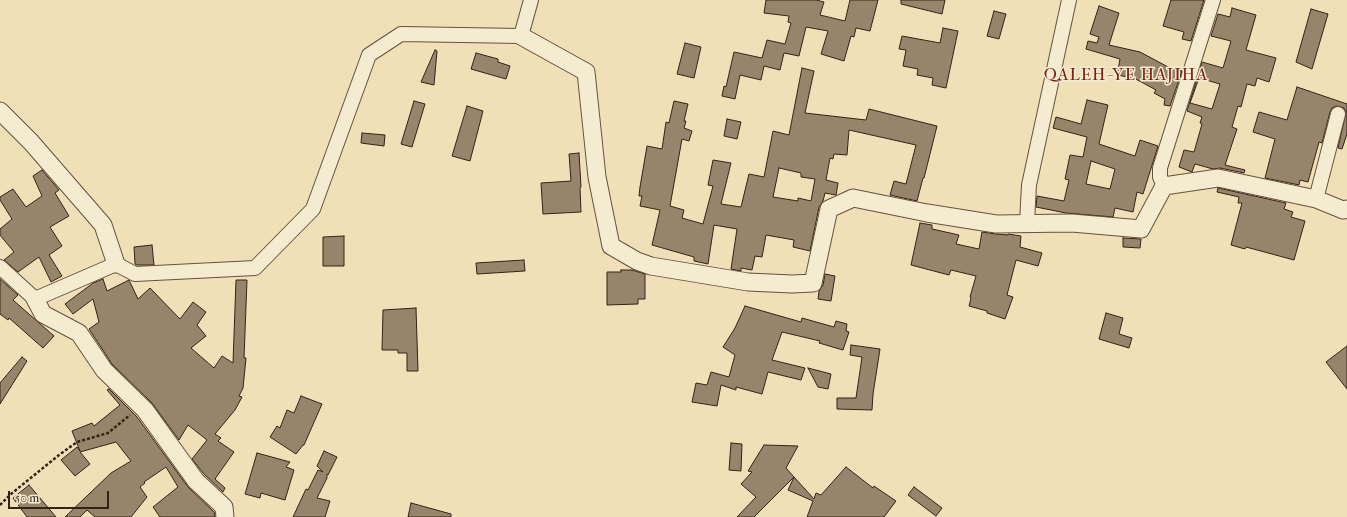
<!DOCTYPE html>
<html>
<head>
<meta charset="utf-8">
<style>
	body { margin:0 }
	#map { position:relative; width:1347px; height:517px; overflow:hidden; background:#f0e0b7; font-family:"IM FELL French Canon",serif }
	canvas { display:block }
	.scale { position:absolute; left:8px; top:491px; width:101px; height:18px; box-sizing:border-box; border:2px solid #352216; border-top:0; padding-left:5px; font-size:12px; line-height:14px; white-space:nowrap; color:#352216; -webkit-text-stroke:3px #f5ebd0; paint-order:stroke }
</style>
</head>
<body>
<div id="map">
<canvas width="1347" height="517"></canvas>
<div class="scale">50 m</div>
</div>
<script>
const g = document.querySelector('canvas').getContext('2d');
g.lineJoin = 'round';
function fillPath(path, color) {
  g.fillStyle = color;
  g.fill(path, 'evenodd');
}
function shape(rows) {
  const path = new Path2D();
  for (const r of rows) {
    path.moveTo(r[0], r[1]);
    for (let i = 2; i < r.length; i += 2) path.lineTo(r[i], r[i + 1]);
  }
  return path;
}
function strokePath(path, color, width, dash) {
  g.strokeStyle = color;
  g.lineWidth = width;
  g.lineCap = dash ? 'butt' : 'round';
  g.setLineDash(dash || []);
  g.stroke(path);
}
function write(font, color, halo, rows, align = 'center') {
  g.font = font + ' "IM FELL French Canon",serif';
  g.lineWidth = 3;
  g.setLineDash([]);
  g.textBaseline = 'middle';
  g.strokeStyle = halo;
  g.fillStyle = color;
  for (const [text, x, y, turn = 0] of rows) {
    g.save();
    g.translate(x, y);
    g.rotate((+turn || 0) * Math.PI / 180);
    g.textAlign = isNaN(turn) ? turn : align;
    if (halo) g.strokeText(text, 0, 0);
    g.fillText(text, 0, 0);
    g.restore();
  }
}
const building = shape([
	[766,0,816,0,824,2,820,15,845,21,850,0,878,0,870,31,856,28,854,37,851,36,844,61,821,54,828,31,806,27,799,56,784,53,780,70,764,66,761,80,740,75,735,99,722,96,724,86,726,87,734,52,762,58,767,40,785,44,791,23,788,22,789,16,764,13,766,0],
	[901,0,945,0,942,14,901,4,901,0],
	[1171,0,1204,0,1191,41,1182,39,1184,32,1163,26,1171,0],
	[1099,6,1119,13,1109,45,1140,52,1170,68,1182,71,1170,106,1164,105,1165,99,1154,93,1156,90,1134,78,1117,75,1120,59,1086,49,1088,41,1097,43,1099,37,1090,34,1099,6],
	[1232,8,1256,15,1246,50,1276,58,1269,82,1257,78,1255,86,1247,84,1241,107,1238,106,1232,127,1237,129,1225,165,1245,170,1244,173,1220,168,1213,169,1195,164,1192,172,1179,167,1184,150,1194,152,1202,124,1200,123,1202,117,1187,111,1202,62,1223,68,1231,41,1211,36,1218,14,1230,17,1232,8],
	[1199,78,1220,84,1212,109,1190,103,1199,78],
	[1311,9,1328,14,1312,69,1296,62,1311,9],
	[994,11,1006,14,999,39,987,36,994,11],
	[943,28,958,31,946,88,932,85,933,78,917,75,918,69,903,66,906,50,899,49,902,36,940,43,943,28],
	[685,43,701,47,694,78,677,74,685,43],
	[435,50,437,51,434,85,421,82,435,50],
	[476,53,498,59,498,62,510,66,506,79,471,69,476,53],
	[802,68,814,71,805,113,866,120,869,109,937,126,924,178,923,178,917,201,890,195,894,181,906,184,916,145,849,130,847,155,834,154,833,159,830,158,826,180,838,183,836,195,825,193,823,201,819,207,810,251,793,247,794,240,766,235,762,257,755,256,752,270,741,268,741,271,731,269,737,229,714,225,708,264,694,261,694,257,652,245,660,210,640,206,642,196,639,196,640,187,647,146,662,149,666,122,669,123,674,101,688,104,684,121,686,121,684,128,692,131,689,141,682,139,670,206,684,210,682,218,703,224,713,186,708,185,713,160,731,163,721,204,741,207,749,174,764,177,773,131,789,135,802,68],
	[779,168,801,173,801,177,815,179,811,201,798,198,798,201,773,197,779,168],
	[1297,87,1347,104,1347,134,1342,149,1338,148,1346,112,1344,108,1336,106,1332,108,1330,112,1322,143,1319,142,1308,182,1300,180,1299,185,1265,178,1275,139,1253,132,1259,112,1287,120,1297,87],
	[1087,100,1108,105,1099,144,1135,156,1140,140,1158,146,1143,194,1137,192,1133,212,1115,208,1113,217,1066,213,1036,207,1037,196,1064,201,1069,180,1065,179,1070,155,1083,157,1087,137,1053,128,1056,117,1081,124,1087,100],
	[1091,161,1115,169,1110,189,1086,184,1091,161],
	[414,101,425,104,412,147,401,144,414,101],
	[467,106,483,111,470,161,452,156,467,106],
	[727,119,741,122,737,139,724,136,727,119],
	[362,133,385,135,384,146,361,143,362,133],
	[579,153,581,187,580,188,581,212,543,214,541,183,571,181,569,154,579,153],
	[42,170,59,190,55,193,69,216,50,227,62,246,49,255,62,276,51,282,39,257,18,272,4,260,14,252,0,235,0,229,12,219,0,200,0,197,13,189,26,207,42,196,33,176,42,170],
	[1218,188,1286,203,1284,209,1293,212,1291,217,1305,221,1294,260,1246,247,1245,249,1231,245,1242,203,1238,203,1239,197,1217,192,1218,188],
	[920,223,932,225,932,229,959,235,956,244,979,249,982,232,996,234,1008,235,1008,234,1021,236,1020,247,1042,253,1038,266,1016,260,1007,295,1013,297,1005,319,987,313,987,311,969,306,971,298,970,297,976,276,951,270,949,275,911,265,920,223],
	[344,236,344,266,323,266,323,237,344,236],
	[1123,238,1141,239,1140,248,1123,247,1123,238],
	[152,245,154,265,137,265,135,264,134,247,152,245],
	[524,260,525,271,477,274,476,263,524,260],
	[621,270,632,270,645,274,645,299,638,299,638,304,607,305,607,272,621,272,621,270],
	[825,274,835,276,831,301,818,299,819,291,823,285,825,274],
	[0,279,18,295,13,300,54,336,43,348,9,318,8,320,0,314,0,279],
	[103,279,107,291,129,280,138,299,150,288,180,319,193,302,206,312,197,325,206,336,191,348,214,368,222,356,233,363,236,280,247,280,244,358,246,358,243,388,239,396,242,397,235,410,215,434,221,438,218,441,234,452,215,479,225,488,223,492,204,474,192,459,207,440,188,425,179,440,152,403,112,364,89,329,99,322,93,299,73,314,65,304,93,283,103,279],
	[745,306,801,322,802,318,834,327,836,321,847,324,846,331,849,332,843,350,819,343,820,341,782,332,772,360,805,368,801,380,768,372,762,394,736,387,736,390,721,385,717,406,692,402,696,383,707,385,711,372,729,377,735,355,723,347,735,328,745,306],
	[416,308,418,371,407,371,407,353,398,353,398,350,382,350,383,310,416,308],
	[1106,313,1123,318,1119,334,1132,338,1129,348,1099,339,1106,313],
	[851,345,880,349,873,394,872,410,837,409,837,398,856,398,862,357,850,355,851,345],
	[1347,346,1347,389,1326,362,1347,346],
	[22,357,27,361,0,404,0,383,22,357],
	[808,368,831,374,828,389,818,387,808,368],
	[109,389,137,417,188,487,214,512,215,517,160,517,153,507,178,487,166,467,144,482,145,483,140,487,147,497,131,517,95,517,87,510,80,517,65,517,111,473,131,461,116,442,80,452,90,464,75,476,61,460,77,447,80,451,72,431,92,423,94,426,120,405,107,390,109,389],
	[301,396,322,404,304,445,303,445,296,454,270,437,277,426,280,428,287,410,294,413,301,396],
	[731,443,742,444,741,471,729,470,731,443],
	[764,445,798,446,786,468,794,477,754,517,737,517,756,497,741,484,752,472,748,471,764,445],
	[324,451,337,457,328,475,327,474,327,478,317,498,330,501,325,517,293,517,306,489,308,490,318,470,323,472,317,466,324,451],
	[257,453,290,462,286,467,294,470,285,500,261,493,260,498,245,494,257,453],
	[846,467,873,488,874,486,896,501,884,517,807,517,813,501,788,490,794,477,814,499,816,493,821,495,846,467],
	[29,485,56,517,27,517,13,498,29,485],
	[914,487,942,508,936,516,908,495,914,487],
	[411,503,451,514,451,517,408,517,411,503]
]);
fillPath(building, '#96856a');
strokePath(building, '#352216', 1);
const minor = shape([
	[1164,186,1160,177,1160,168,1213,0],
	[1316,199,1338,114],
	[1027,223,1029,185,1069,0],
	[0,267,35,299,116,264,135,274,255,268,313,209,369,55,401,34,521,36,531,0]
]);
const tertiary = shape([
	[521,36,586,72,597,177,611,246,637,261,651,266,748,282,792,284,813,283,829,209,853,198,927,213,996,224,1072,223,1141,229,1164,186,1218,178,1316,199,1343,210,1347,209],
	[0,111,31,142,103,225,116,264],
	[35,299,43,314,79,333,104,370,145,410,196,481,224,507,225,517]
]);
strokePath(minor, '#64523e', 16);
strokePath(tertiary, '#64523e', 19);
strokePath(shape([
	[0,505,11,494,59,455,77,442,108,433,130,415]
]), '#352216', 2.5, [3, 2]);
strokePath(minor, '#f5ebd0', 14);
strokePath(tertiary, '#f5ebd0', 17);
g.letterSpacing = '1px';
write('17px', '#7a1f14', '#f5ebd0', [
	["QALEH-YE HAJIHA",1126,76]
]);
g.letterSpacing = '0px';
</script>
</body>
</html>
